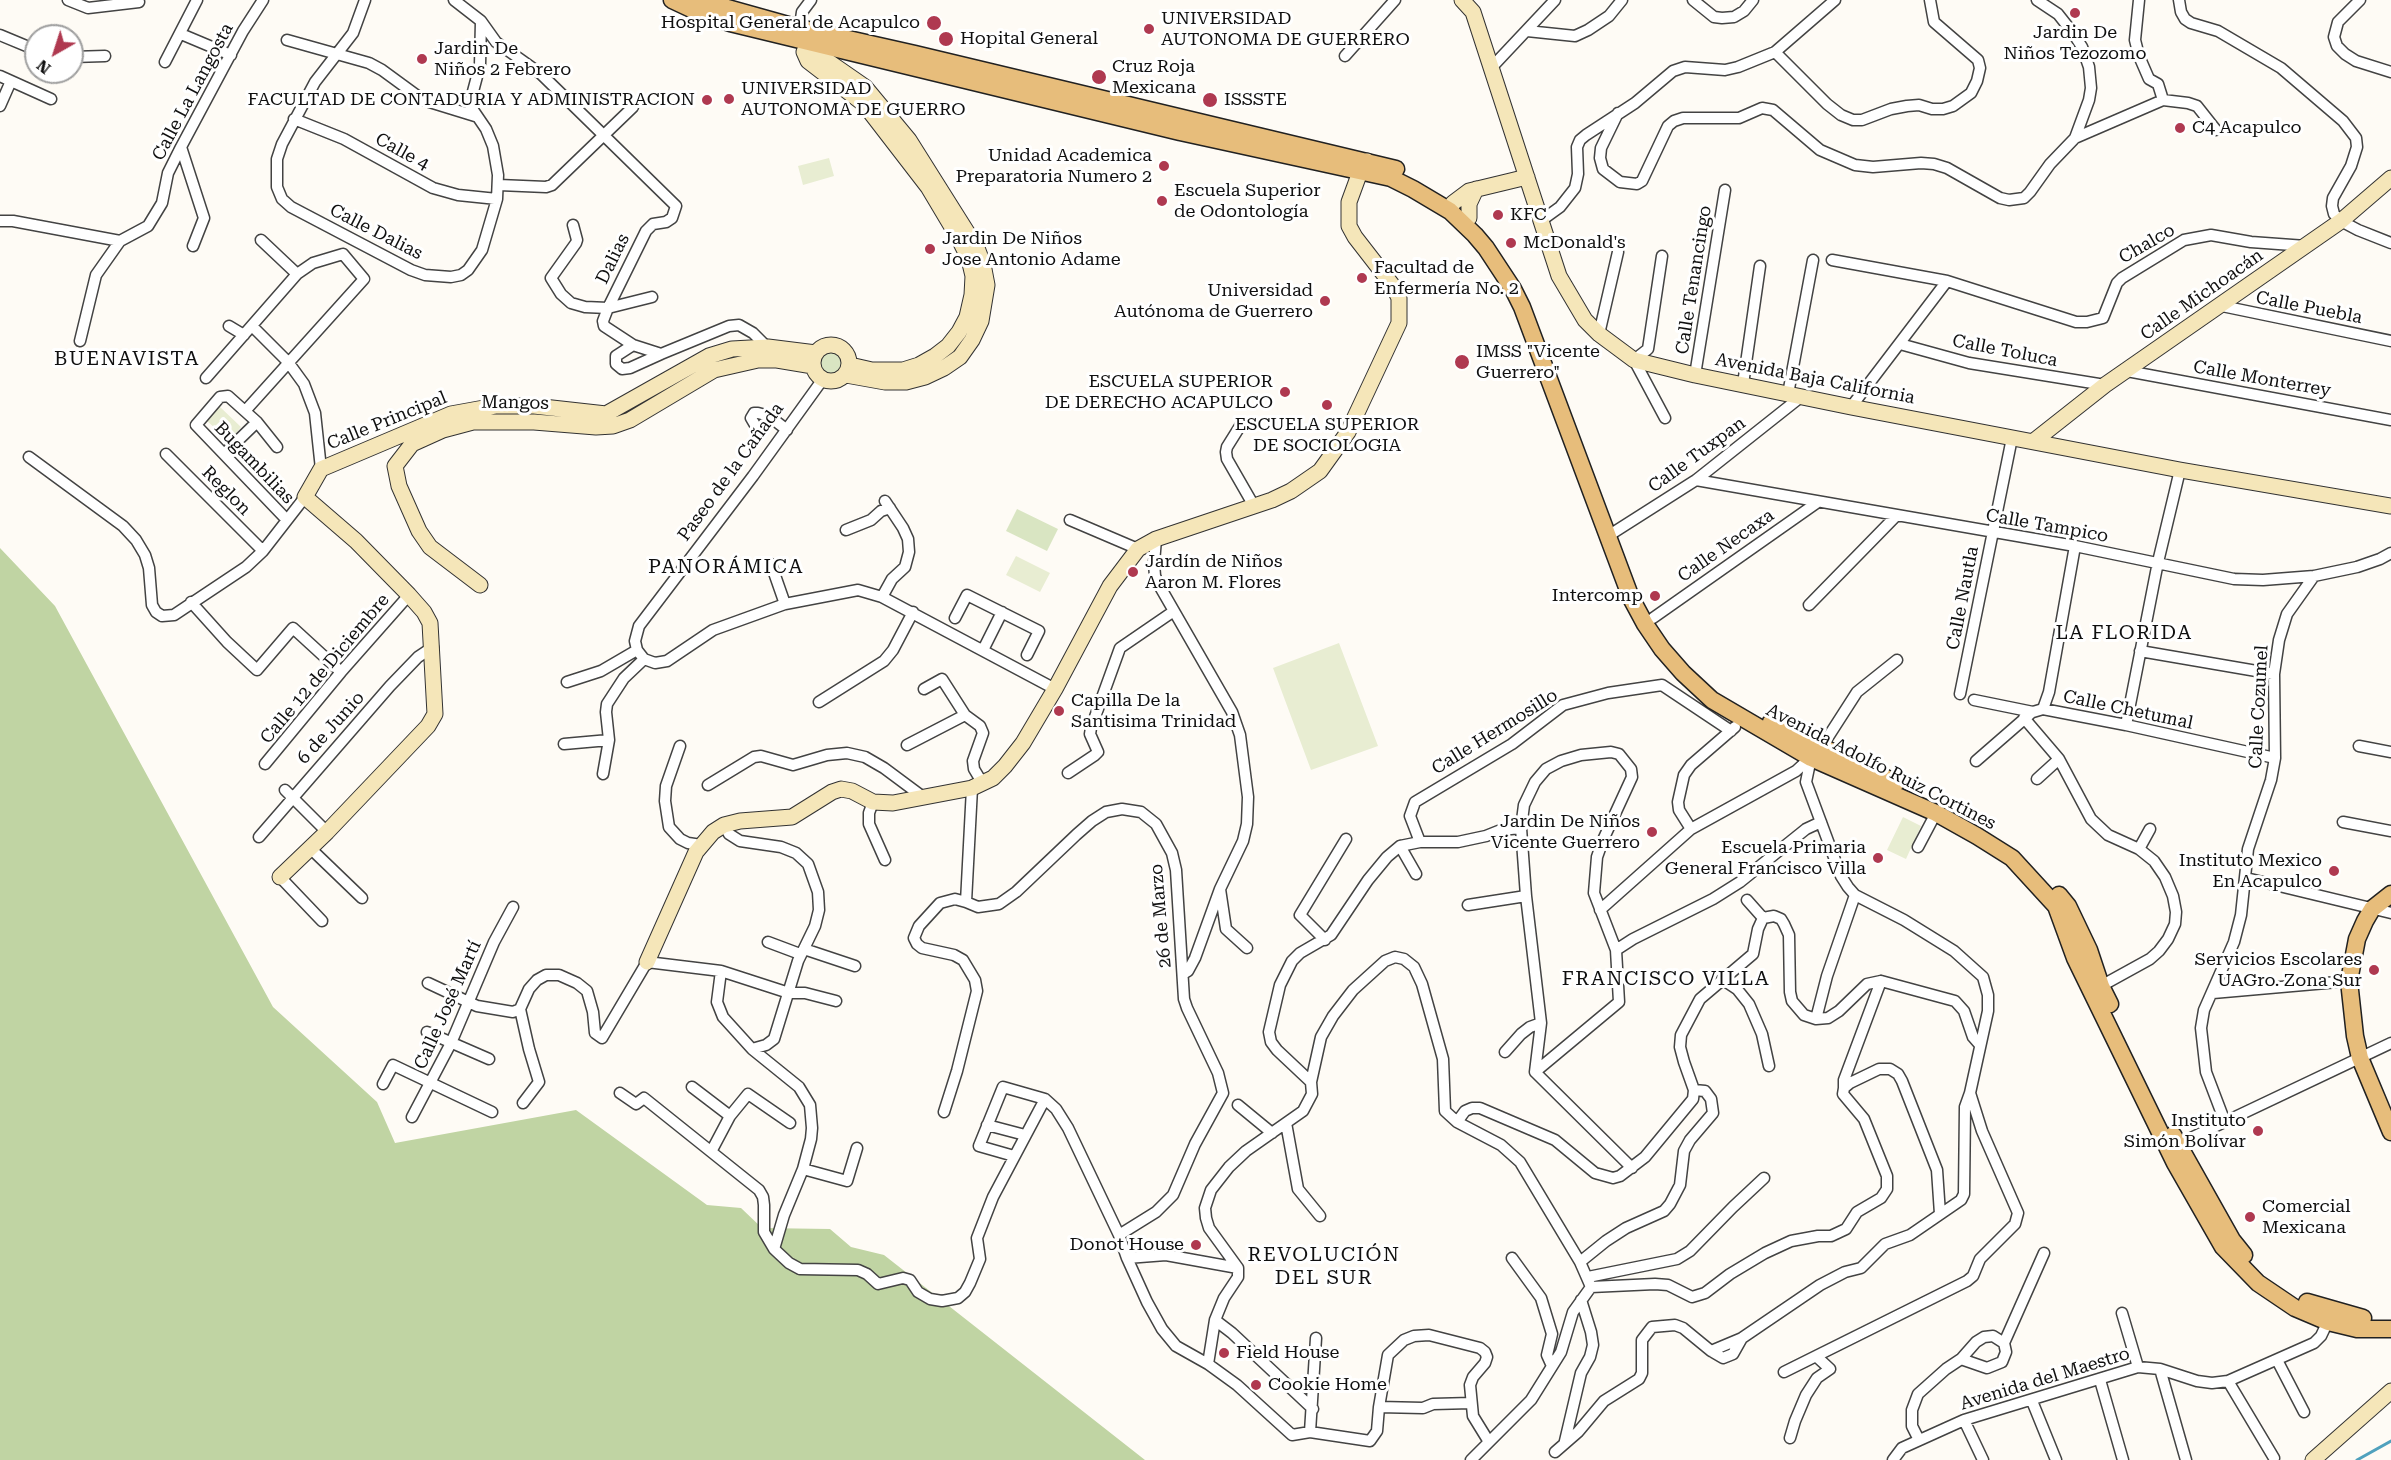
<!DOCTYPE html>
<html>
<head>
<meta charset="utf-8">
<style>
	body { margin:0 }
	#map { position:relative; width:2391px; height:1460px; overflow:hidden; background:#fefbf5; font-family:"Roboto Serif",serif }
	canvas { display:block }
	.north { position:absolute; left:24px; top:24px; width:60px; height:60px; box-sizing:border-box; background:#fff; border:2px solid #9f9f9f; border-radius:50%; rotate:219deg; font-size:16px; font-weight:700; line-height:24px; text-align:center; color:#101010 }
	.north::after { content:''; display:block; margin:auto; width:21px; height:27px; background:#af3950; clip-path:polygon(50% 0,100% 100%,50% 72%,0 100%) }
</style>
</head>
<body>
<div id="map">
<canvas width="2391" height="1460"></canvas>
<div class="north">N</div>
</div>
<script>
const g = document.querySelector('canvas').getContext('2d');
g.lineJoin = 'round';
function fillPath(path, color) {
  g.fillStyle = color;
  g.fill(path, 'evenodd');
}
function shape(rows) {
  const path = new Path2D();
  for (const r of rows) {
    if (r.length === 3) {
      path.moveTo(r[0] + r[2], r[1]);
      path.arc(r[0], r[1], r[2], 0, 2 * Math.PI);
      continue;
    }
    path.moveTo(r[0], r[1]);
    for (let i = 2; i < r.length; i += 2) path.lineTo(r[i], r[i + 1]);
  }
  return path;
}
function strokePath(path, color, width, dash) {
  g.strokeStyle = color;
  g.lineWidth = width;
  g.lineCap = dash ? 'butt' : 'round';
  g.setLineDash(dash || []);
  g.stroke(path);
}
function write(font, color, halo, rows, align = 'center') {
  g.font = font + ' "Roboto Serif",serif';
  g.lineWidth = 6;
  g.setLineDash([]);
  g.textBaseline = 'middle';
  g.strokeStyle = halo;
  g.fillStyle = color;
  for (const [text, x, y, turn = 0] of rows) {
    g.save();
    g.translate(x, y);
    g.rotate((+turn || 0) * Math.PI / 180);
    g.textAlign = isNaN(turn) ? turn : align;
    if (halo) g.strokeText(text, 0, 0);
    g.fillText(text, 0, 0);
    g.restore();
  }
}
fillPath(shape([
	[832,362,14],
	[1017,509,1058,529,1047,551,1006,531]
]), '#d9e5c2');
fillPath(shape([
	[0,548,55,606,273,1007,377,1102,395,1143,576,1110,707,1205,741,1208,762,1228,830,1229,851,1247,884,1255,1145,1460,0,1460]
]), '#c0d4a3');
fillPath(shape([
	[829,158,834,176,803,185,798,166],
	[219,406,241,427,229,441,206,420],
	[1016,556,1050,573,1040,592,1006,575],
	[1339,643,1378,746,1311,770,1273,668],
	[1903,817,1921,826,1906,859,1887,850]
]), '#e8edd2');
strokePath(shape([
	[2357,1460,2391,1441]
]), '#50a1bd', 3);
const street = shape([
	[68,0,88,8,139,2],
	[365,0,353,33,315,82,282,144,277,159,277,187,282,199,291,207,411,270,425,275,451,277,461,275,468,270,482,250,497,199,498,175,493,146,486,129,471,107,471,99,480,65,481,21],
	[454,0,481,21,496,42,541,74,676,206,672,218,666,222,653,224,646,231,608,308,603,321,604,326,633,345,661,354,729,326,739,325,753,333,769,349],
	[1693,0,1714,17,1722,18,1734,17,1744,11,1753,0],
	[2037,0,2058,14,2073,33,2082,47,2089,67,2091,88,2089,100,2075,138],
	[2139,0,2135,40,2139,56,2149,79,2158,84,2163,100],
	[2179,0,2181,12,2185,19,2191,23,2218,31,2281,68,2343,121,2356,138,2357,147,2351,166,2333,198,2332,206,2334,214,2341,221,2358,230,2391,243],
	[2360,0,2338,22,2334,37,2337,46,2345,54,2356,61,2391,72],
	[1527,31,1575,36,1588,30,1609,16,1622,0],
	[181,34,231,55],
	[804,34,801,28,801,19,802,12,811,0],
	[0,35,36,50],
	[287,40,369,63,382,70,423,100,475,116],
	[1775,52,1827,104,1841,115,1853,120,1862,120,1891,109,1907,106,1919,105,1932,109,1943,109,1953,106,1971,93,1977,81,1980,68,1978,60,1934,22,1930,0],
	[1345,56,1395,0],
	[72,57,105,56],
	[165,62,197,0],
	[1492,67,1555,0],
	[0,76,51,99],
	[0,106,11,81],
	[1618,113,1601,148,1600,158,1603,169,1620,182,1637,184,1642,181,1668,126,1674,121,1683,118,1739,118,1762,108,1773,110,1820,150,1855,165,1873,167,1921,163,1934,164,1947,168,2000,198,2009,200,2024,198,2030,192,2050,164,2075,138,2163,100,2188,103,2197,106,2216,130],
	[294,119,344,139,433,188,458,195,497,199],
	[181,147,204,218,193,246],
	[499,185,546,187,552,185,633,107],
	[1542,220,1560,207,1575,188,1578,174,1577,147,1580,140,1586,135,1635,103,1673,71,1685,67,1725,70,1738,67,1775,52,1835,0],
	[0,221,13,221,120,241,148,226,162,203,168,173,181,147,243,31,263,0],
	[573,225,577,240,576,243,551,278,561,294,571,303,585,307,608,308,652,297],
	[261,240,297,274],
	[1662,256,1648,349,1634,360,1665,418],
	[1832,260,1947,281,2076,322,2087,322,2103,318,2117,283,2122,278,2184,240,2211,235,2251,242,2306,246],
	[2222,306,2391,341],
	[229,326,244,335],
	[252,326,288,362,304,384,315,413,321,469],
	[1599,334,1618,252],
	[80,341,96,275,120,241],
	[1900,344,1969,363,2105,385],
	[633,345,616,356,616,364,622,369,630,368,661,354],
	[2127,371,2391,420],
	[1695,375,1725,190],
	[206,378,297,274,313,263,343,254],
	[1743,384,1760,266],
	[1788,394,1813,260],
	[1851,407,1947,281],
	[246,410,364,279,343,254],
	[1242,423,1227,447,1226,452,1227,459,1254,506],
	[758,430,751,418,754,413,758,413,769,416,787,430],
	[277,447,257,422,228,396,220,397,196,425,287,520],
	[166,454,263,551],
	[224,454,257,422],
	[29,457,123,526,136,540,145,555,149,568,152,605,156,612,162,616,174,615,246,567,263,551,305,497],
	[1696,480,2075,546,2234,579,2263,580,2314,576,2357,567,2380,559,2391,553],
	[1070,520,1138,549],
	[846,530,871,520,881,511,890,508],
	[1608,536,1696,480,1802,396],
	[1156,539,1154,563,1155,576,1159,585,1232,712,1240,735,1248,797,1247,824,1243,841,1220,889,1195,958,1188,971,1183,974],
	[771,564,785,604],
	[882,597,892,579,905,567,909,552,908,539,903,528,885,501],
	[191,602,227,642,257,670,293,628,341,672],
	[1809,605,1896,516],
	[955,618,967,595,1039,631,1027,655],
	[1653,618,1818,502],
	[983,650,1002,612],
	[2140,651,2274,674],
	[644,659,655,663,667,661,713,630,785,604,858,590,882,597,1055,689],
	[644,659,637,650,635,641,639,626,753,476,823,379],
	[567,682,601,671,637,650],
	[924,689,942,679,965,715],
	[1960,694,2012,438],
	[1974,700,2033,712,2043,709,2126,725,2275,758],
	[819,702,884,661,893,650,913,612],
	[2043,709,2049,692,2075,546],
	[2024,718,2059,759,2091,819,2108,835,2139,849,2154,861,2165,877,2173,896,2176,912,2175,924,2168,939,2159,951,2150,959,2101,986],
	[2126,725,2158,562,2180,470],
	[564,744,609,740],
	[907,745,965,715,980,726,983,733,973,761,974,769,983,784],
	[680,746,666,786,665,801,669,827,680,839,688,843,701,845],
	[2359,746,2391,752],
	[1976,761,2030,714],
	[265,764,341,672,409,595],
	[1068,773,1095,755,1098,752,1090,734,1091,728,1120,648,1174,611],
	[603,774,609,740,606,712,607,704,624,678,644,659],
	[2037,779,2059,759],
	[708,785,754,757,761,756,793,765,827,755,847,753,865,757,884,768,923,797],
	[972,788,966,902,978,907,999,904,1016,892,1076,835,1092,821,1106,812,1122,809,1141,812,1156,824,1172,853,1176,870,1184,999,1187,1008,1218,1073,1223,1093,1195,1144,1173,1195,1156,1212,1119,1235],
	[285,790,327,832],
	[873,802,869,813,869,824,885,860],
	[2343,822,2391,831],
	[724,825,729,834,740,841,781,847,796,853,808,864,818,892,819,910,815,926,798,961,774,1039,766,1045,752,1049],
	[1691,829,1679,810,1678,802,1684,775,1691,765,1735,727],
	[259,837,390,686,418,657,433,647],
	[1420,842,1410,816,1415,802,1512,744,1563,705,1608,693,1662,685,1731,731],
	[1400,846,1416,874],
	[309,847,362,898],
	[1918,847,1936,813],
	[2139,849,2150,829],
	[280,877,322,921],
	[2246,878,2391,913],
	[1220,889,1226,929,1247,948],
	[1747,900,1763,918],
	[1468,905,1526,896],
	[1600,910,1691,829,1796,771,1821,748,1857,692,1897,660],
	[1763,918,1774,916,1781,919,1784,924,1789,935,1790,992,1792,1001,1804,1015,1816,1019,1828,1018,1839,1011,1867,984,1881,981,1955,1001,1964,1011,1973,1037,1980,1045],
	[1325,940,1300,915,1346,839],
	[768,942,800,954],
	[804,949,855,966],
	[1616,950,1633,939,1713,899,1740,882,1806,829,1821,822],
	[721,971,717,1002,723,1017,752,1049,799,1087,810,1105,812,1128,811,1139,803,1169,784,1215,774,1249],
	[1722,979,1737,989,1749,1004,1762,1034,1769,1066],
	[428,983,477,1006,513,1012,520,1009,529,989,537,980,546,975,559,975,577,983,587,991,593,1012,595,1033,602,1038,647,962,721,971,789,993,805,993,836,1001],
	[2213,993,2349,981],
	[520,1009,529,1049,539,1082,523,1103],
	[1816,1019,1827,976,1855,895],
	[427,1032,489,1059],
	[1505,1052,1521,1034,1530,1027,1541,1023],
	[1535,1072,1619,1002,1616,950,1594,893,1597,857,1603,840,1632,777,1631,769,1619,754,1611,752,1581,755,1561,761,1546,769,1535,782,1524,805,1521,828,1526,896,1541,1023,1535,1072,1632,1168],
	[1311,1082,1277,1050,1271,1042,1269,1032,1280,985,1292,961,1300,953,1331,935,1368,880,1387,857,1400,846,1420,842,1458,842,1486,836,1501,830,1521,828],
	[383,1084,393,1065,492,1112],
	[692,1087,730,1116],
	[1844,1088,1844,1080,1881,981],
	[620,1093,636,1104,644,1098,759,1190,763,1197,764,1205,764,1232,774,1249,789,1263,800,1269,858,1270,867,1274,878,1284,903,1278,910,1280,918,1292,930,1299,942,1301,958,1298,965,1292,970,1283,980,1259,977,1238,993,1197,1045,1099,1056,1109,1068,1128,1119,1235,1127,1258,1166,1255,1238,1268],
	[1238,1105,1272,1133],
	[944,1112,957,1071,977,991,975,980,963,960,954,955,922,948,917,944,914,938,919,926,940,903,955,899,966,902],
	[412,1117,451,1043,494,942,513,907],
	[1457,1122,1465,1111,1472,1108,1480,1108,1555,1140,1595,1173,1613,1178,1620,1176,1645,1157,1693,1099,1694,1090,1684,1062,1680,1047,1681,1035,1700,999,1753,954,1758,929,1763,918],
	[2225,1122,2206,1072,2201,1028,2204,1010,2234,942,2241,915,2248,849,2271,780,2275,758,2274,674,2279,640,2287,614,2314,576],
	[1286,1123,1298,1189,1320,1216],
	[987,1125,1025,1135],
	[2174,1146,2391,1043],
	[712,1150,730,1116,748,1094,790,1123],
	[1014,1156,979,1146,1003,1087,1045,1099],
	[803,1169,847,1181,857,1148],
	[1127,1258,1147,1302,1162,1329,1176,1346,1208,1364,1237,1385,1292,1435,1310,1432,1370,1441,1377,1431,1379,1407,1388,1355,1404,1340,1414,1336,1429,1335,1480,1348,1485,1352,1487,1357,1485,1363,1473,1377,1470,1385,1473,1416,1489,1442],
	[1512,1258,1541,1298,1552,1334,1547,1355,1552,1366],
	[1580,1262,1606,1241,1626,1228,1664,1211,1670,1204,1680,1185,1684,1151,1690,1140,1713,1113,1711,1099,1705,1091,1694,1090],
	[1588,1277,1677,1259,1690,1251,1733,1207,1764,1178],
	[1591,1287,1655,1284,1668,1285,1692,1297,1705,1293,1730,1274,1765,1253,1791,1241,1818,1236,1831,1236,1846,1229,1857,1212,1881,1198,1887,1189,1887,1176,1864,1119,1843,1094,1844,1088,1850,1083,1879,1069,1890,1069,1898,1074,1902,1081,1937,1170,1940,1214],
	[2122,1313,2138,1367],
	[1215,1320,1232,1333,1313,1409],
	[1711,1351,1723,1358,1733,1354,1742,1338],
	[1961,1359,1987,1368,2002,1362,2006,1352,2004,1343,2044,1253],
	[2277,1360,2304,1412],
	[1208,1364,1215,1320,1224,1298,1238,1277,1238,1268,1209,1228,1206,1218,1205,1208,1211,1190,1229,1167,1246,1151,1303,1111,1312,1094,1311,1082,1321,1037,1333,1016,1353,990,1385,961,1395,957,1404,959,1414,967,1422,984,1443,1059,1445,1111,1457,1122,1501,1145,1520,1162,1580,1262,1591,1287],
	[2160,1369,2186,1460],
	[1784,1372,1967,1281,1973,1276,1980,1259,2015,1224,2018,1213,1982,1131,1970,1093,1988,1011,1988,995,1983,977,1954,951,1904,920,1855,895,1848,887,1841,876,1806,782,1811,758],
	[2100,1380,2123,1460],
	[2228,1381,2274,1458],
	[2032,1401,2056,1460],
	[1379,1407,1423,1408,1433,1404,1471,1403],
	[1964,1420,1983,1460],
	[1310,1432,1316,1338],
	[1790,1438,1795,1421,1806,1395,1817,1378,1830,1369,1817,1357],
	[1919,1440,1912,1426,1912,1410,1918,1394,1946,1369,1961,1359,1976,1342,1984,1337,1993,1336,2004,1343],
	[1565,1441,1581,1373,1590,1357,1593,1345,1591,1332,1581,1300],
	[1555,1452,1578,1432,1604,1401,1639,1379,1642,1373,1642,1340,1652,1327,1675,1325,1683,1328,1711,1351,1742,1338,1820,1285,1845,1272,1861,1268,1885,1244,1910,1235,1961,1200,1964,1194,1965,1107,1970,1093],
	[1471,1460,1531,1400,1561,1352,1573,1312,1591,1287],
	[1893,1460,1902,1448,1964,1420,2138,1367,2160,1369,2197,1381,2212,1383,2228,1381,2314,1343,2321,1336,2330,1317]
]);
const secondary = shape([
	[1462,0,1473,12,1559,276,1585,320,1599,334,1634,360,1695,375,1851,407,2180,470,2391,506],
	[808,42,816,53,865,87,909,140,977,248,983,264,987,285,981,321,972,340,960,357,944,368,925,377,906,382,885,382,846,375],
	[808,42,804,52,808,61,864,104,928,187,959,239,969,259,973,276,972,295,967,317,959,332,948,346,935,356,919,365,903,370,872,370,850,365],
	[1450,211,1453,203,1469,191,1527,177],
	[1469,218,1469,204,1476,189],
	[831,363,18],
	[2034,441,2105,385,2341,221,2391,178],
	[480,585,430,547,419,531,399,486,395,466,412,444,443,430,473,422,534,422,596,427,613,426,630,420,714,370,758,360,777,360,813,366],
	[280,877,327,832,428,726,435,714,430,623,424,612,409,595,356,541,305,497,321,469,451,414,495,406,534,406,606,414,709,356,732,349,768,347,816,353],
	[647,962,696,852,713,832,724,825,740,821,792,817,832,792,841,789,852,791,873,802,893,803,972,788,993,778,1005,766,1023,743,1055,689,1110,586,1138,549,1156,539,1272,500,1291,491,1320,471,1348,432,1399,323,1399,298,1393,286,1355,237,1349,226,1349,202,1360,172,1367,161],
	[2313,1460,2391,1391]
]);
const primary = shape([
	[672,0,704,15,730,23,1180,132,1391,178,1413,189,1450,211,1475,235,1486,248,1513,289,1522,307,1631,598,1645,624,1662,649,1683,673,1712,700,1811,758,1936,813,1977,836,2012,858,2056,906,2075,958,2175,1163,2223,1247,2258,1283,2295,1308,2328,1322,2357,1329,2391,1329],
	[699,0,795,27,915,54,1396,169],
	[1771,722,1896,783],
	[2391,894,2372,909,2365,921,2357,939,2349,981,2355,1036,2360,1058,2391,1132],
	[2059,895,2068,906,2089,950,2101,986,2110,1004],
	[2173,1135,2232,1240,2244,1255],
	[2307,1302,2363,1318]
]);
strokePath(street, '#434343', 13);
strokePath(secondary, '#323232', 17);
strokePath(primary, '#212121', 19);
strokePath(street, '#fff', 10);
strokePath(secondary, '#f5e6b9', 15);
strokePath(primary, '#e7bd7b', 16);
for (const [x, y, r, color] of [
	[2075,13,6,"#af3950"],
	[934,23,8,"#af3950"],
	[1149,29,6,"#af3950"],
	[946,39,8,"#af3950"],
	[422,59,6,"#af3950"],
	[1099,77,8,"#af3950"],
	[729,99,6,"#af3950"],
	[707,100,6,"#af3950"],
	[1210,100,8,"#af3950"],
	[2180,128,6,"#af3950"],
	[1164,166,6,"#af3950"],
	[1162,201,6,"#af3950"],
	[1498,215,6,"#af3950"],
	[1511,243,6,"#af3950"],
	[930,249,6,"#af3950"],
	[1362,278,6,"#af3950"],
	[1325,301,6,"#af3950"],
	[1462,362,8,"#af3950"],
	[1285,392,6,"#af3950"],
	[1327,405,6,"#af3950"],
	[1133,572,6,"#af3950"],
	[1655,596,6,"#af3950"],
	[1059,711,6,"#af3950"],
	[1652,832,6,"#af3950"],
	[1878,858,6,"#af3950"],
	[2334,871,6,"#af3950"],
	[2374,970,6,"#af3950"],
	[2258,1131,6,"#af3950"],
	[2250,1217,6,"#af3950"],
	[1196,1245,6,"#af3950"],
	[1224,1353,6,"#af3950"],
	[1256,1385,6,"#af3950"]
]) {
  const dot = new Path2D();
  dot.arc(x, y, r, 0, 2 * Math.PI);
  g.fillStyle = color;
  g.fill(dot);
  strokePath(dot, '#fff', 2);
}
write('18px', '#101010', '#fff', [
	["UNIVERSIDAD",1161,19],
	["AUTONOMA DE GUERRERO",1161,40],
	["Hospital General de Acapulco",920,23,"right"],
	["Jardin De",2075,33,"center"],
	["Niños Tezozomo",2075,54,"center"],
	["Hopital General",960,39],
	["Jardin De",434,49],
	["Niños 2 Febrero",434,70],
	["Cruz Roja",1112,67],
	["Mexicana",1112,88],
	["UNIVERSIDAD",741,89],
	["AUTONOMA DE GUERRO",741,110],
	["FACULTAD DE CONTADURIA Y ADMINISTRACION",695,100,"right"],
	["ISSSTE",1224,100],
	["C4 Acapulco",2192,128],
	["Unidad Academica",1152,156,"right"],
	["Preparatoria Numero 2",1152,177,"right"],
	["Escuela Superior",1174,191],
	["de Odontología",1174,212],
	["KFC",1510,215],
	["Jardin De Niños",942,239],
	["Jose Antonio Adame",942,260],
	["McDonald's",1523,243],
	["Facultad de",1374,268],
	["Enfermería No. 2",1374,289],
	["Universidad",1313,291,"right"],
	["Autónoma de Guerrero",1313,312,"right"],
	["IMSS \"Vicente",1476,352],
	["Guerrero\"",1476,373],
	["ESCUELA SUPERIOR",1273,382,"right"],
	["DE DERECHO ACAPULCO",1273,403,"right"],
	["ESCUELA SUPERIOR",1327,425,"center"],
	["DE SOCIOLOGIA",1327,446,"center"],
	["Jardín de Niños",1145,562],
	["Aaron M. Flores",1145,583],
	["Intercomp",1643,596,"right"],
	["Capilla De la",1071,701],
	["Santisima Trinidad",1071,722],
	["Jardin De Niños",1640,822,"right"],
	["Vicente Guerrero",1640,843,"right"],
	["Escuela Primaria",1866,848,"right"],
	["General Francisco Villa",1866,869,"right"],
	["Instituto Mexico",2322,861,"right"],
	["En Acapulco",2322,882,"right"],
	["Servicios Escolares",2362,960,"right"],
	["UAGro. Zona Sur",2362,981,"right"],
	["Instituto",2246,1121,"right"],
	["Simón Bolívar",2246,1142,"right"],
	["Comercial",2262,1207],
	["Mexicana",2262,1228],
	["Donot House",1184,1245,"right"],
	["Field House",1236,1353],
	["Cookie Home",1268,1385]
], 'left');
write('18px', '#101010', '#fff', [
	["Calle La Langosta",193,92,-62],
	["Calle 4",402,152,29],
	["Calle Dalias",376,232,27],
	["Chalco",2147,244,-30],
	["Dalias",613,259,-64],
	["Calle Tenancingo",1694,280,-81],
	["Calle Michoacán",2202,295,-35],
	["Calle Puebla",2309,308,11],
	["Calle Toluca",2005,351,11],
	["Avenida Baja California",1815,379,11],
	["Calle Monterrey",2262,379,10],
	["Mangos",515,403,1],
	["Calle Principal",387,421,-22],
	["Calle Tuxpan",1697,455,-36],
	["Bugambilias",254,463,46],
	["Paseo de la Cañada",731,472,-54],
	["Reglon",226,491,45],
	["Calle Tampico",2047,526,10],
	["Calle Necaxa",1726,546,-35],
	["Calle Nautla",1963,598,-79],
	["Calle 12 de Diciembre",325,669,-50],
	["Calle Cozumel",2259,707,-87],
	["Calle Chetumal",2128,710,12],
	["6 de Junio",331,728,-48],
	["Calle Hermosillo",1495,732,-32],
	["Avenida Adolfo Ruiz Cortines",1881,767,27],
	["26 de Marzo",1161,916,-95],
	["Calle José Martí",448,1005,-66],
	["Avenida del Maestro",2045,1379,-17]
]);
g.letterSpacing = '1.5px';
write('20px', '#101010', '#fff', [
	["BUENAVISTA",127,359],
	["PANORÁMICA",726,567],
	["LA FLORIDA",2124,633],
	["FRANCISCO VILLA",1666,979],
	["REVOLUCIÓN",1324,1255],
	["DEL SUR",1324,1278]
]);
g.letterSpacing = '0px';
</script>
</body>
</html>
